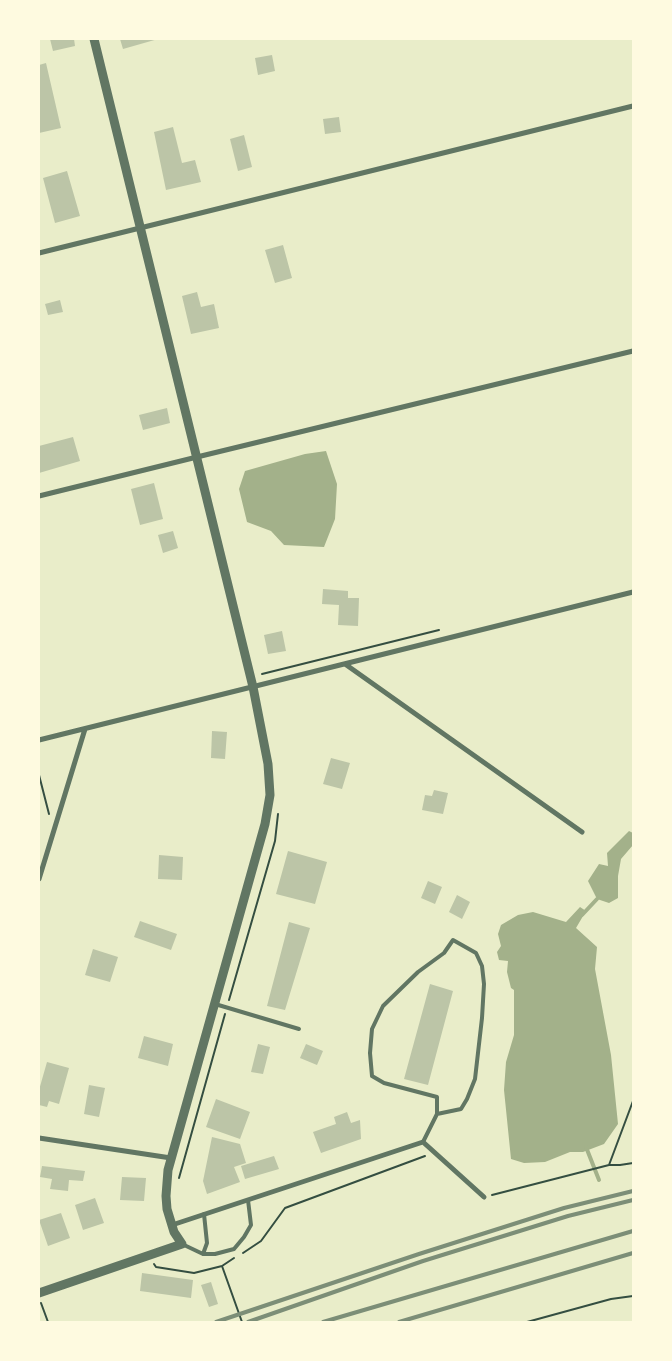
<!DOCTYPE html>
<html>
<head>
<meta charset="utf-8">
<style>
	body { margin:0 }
	#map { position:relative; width:672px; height:1361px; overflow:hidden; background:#e9edc9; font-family:Georgia,serif }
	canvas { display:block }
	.frame { position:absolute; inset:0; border:40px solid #fefae0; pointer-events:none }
</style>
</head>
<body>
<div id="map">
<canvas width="672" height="1361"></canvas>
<div class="frame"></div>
</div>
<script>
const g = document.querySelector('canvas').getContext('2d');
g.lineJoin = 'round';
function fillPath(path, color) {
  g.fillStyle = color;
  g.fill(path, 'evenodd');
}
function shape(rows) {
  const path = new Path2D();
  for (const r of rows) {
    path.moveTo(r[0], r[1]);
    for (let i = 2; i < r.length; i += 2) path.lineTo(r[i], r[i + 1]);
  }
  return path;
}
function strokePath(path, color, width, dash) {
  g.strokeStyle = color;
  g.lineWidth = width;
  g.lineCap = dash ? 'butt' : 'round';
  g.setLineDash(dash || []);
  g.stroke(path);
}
fillPath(shape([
	[326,451,337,484,335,519,324,547,284,545,271,531,247,522,239,489,245,471,305,454],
	[629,831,633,833,633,845,621,859,618,876,618,898,609,903,597,899,588,881,599,864,608,866,607,853],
	[580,907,586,911,576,928,597,947,595,969,611,1055,618,1124,604,1144,583,1152,570,1152,545,1162,524,1163,511,1159,504,1090,506,1062,514,1035,514,990,511,988,507,972,508,961,499,960,497,952,501,946,498,934,501,925,518,915,533,912,566,922]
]), '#a3b18a');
strokePath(shape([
	[582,915,597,899],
	[586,1147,599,1180]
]), '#a3b18a', 4);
fillPath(shape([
	[50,39,74,39,75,46,53,51],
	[120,39,158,39,123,49],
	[272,55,275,71,258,75,255,58],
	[46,63,61,128,39,133,39,65],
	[339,117,341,132,325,134,323,119],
	[173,127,182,163,195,160,201,182,166,190,154,132],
	[244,135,252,167,238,171,230,139],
	[67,171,80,216,55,223,43,178],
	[283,245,292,278,275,283,265,250],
	[197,292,201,307,214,304,219,328,191,334,182,296],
	[60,300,63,312,48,315,45,304],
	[167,408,170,423,143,430,139,415],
	[73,437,80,461,39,473,39,446],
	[154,483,163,519,140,525,131,489],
	[173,531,178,548,163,553,158,535],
	[323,589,348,591,348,598,359,598,358,626,338,625,339,605,322,604],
	[282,631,286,651,268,654,264,635],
	[212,731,227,732,225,759,211,758],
	[331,758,350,763,342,789,323,784],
	[434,790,448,793,443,814,422,810,425,795,432,796],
	[288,851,327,862,315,904,276,894],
	[159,855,183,857,182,880,158,879],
	[428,881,442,887,435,904,421,898],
	[457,895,470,902,462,919,449,912],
	[140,921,177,934,171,950,134,937],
	[289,922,310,928,285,1010,267,1006],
	[93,949,118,957,110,982,85,975],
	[430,984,453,991,428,1085,404,1079],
	[144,1036,173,1044,168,1066,138,1058],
	[258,1044,270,1047,263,1074,251,1072],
	[306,1044,323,1051,317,1065,300,1058],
	[47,1062,69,1068,59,1104,49,1101,47,1107,39,1105,39,1090],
	[89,1085,105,1088,99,1117,84,1114],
	[216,1099,250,1112,240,1139,206,1127],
	[347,1112,351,1123,360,1120,361,1139,321,1153,313,1132,336,1124,334,1117],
	[212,1137,240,1144,246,1163,234,1167,240,1182,207,1194,203,1181],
	[274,1156,279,1169,245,1179,241,1166],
	[42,1166,85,1171,83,1181,69,1180,68,1191,50,1189,52,1179,40,1177],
	[122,1177,146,1178,144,1201,120,1200],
	[95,1198,104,1223,83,1230,75,1205],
	[61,1213,70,1238,48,1246,39,1220],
	[142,1273,193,1280,191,1298,140,1291],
	[211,1282,218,1304,209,1307,201,1285]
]), '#bcc5a7');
strokePath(shape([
	[262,674,439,630],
	[39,775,49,814],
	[229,1000,275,841,278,814],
	[609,1165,633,1101],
	[179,1178,225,1014],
	[492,1195,609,1165,620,1165,633,1163],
	[243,1253,261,1241,285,1208,425,1156],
	[154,1264,156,1267,194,1273,222,1266,234,1258],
	[222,1266,242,1322],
	[41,1303,48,1322],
	[527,1322,611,1299,633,1296]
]), '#344e41', 2);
strokePath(shape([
	[215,1004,299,1029],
	[423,1142,437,1114,437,1097,384,1083,372,1076,370,1053,372,1029,383,1006,418,972,444,953,453,940,476,953,482,966,484,984,482,1018,475,1079,467,1099,461,1109,437,1114],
	[182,1244,203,1254,215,1254,234,1249,244,1237,251,1225,248,1200],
	[203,1254,207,1243,204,1214]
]), '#617663', 4);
strokePath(shape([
	[39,253,633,106],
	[39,496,197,457,633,351],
	[345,664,582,832],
	[39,740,633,592],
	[39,879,85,729],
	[39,1138,171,1158],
	[172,1225,423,1142,484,1197]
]), '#617663', 5);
strokePath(shape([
	[39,1293,182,1244,174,1232,167,1209,166,1196,168,1170,265,824,270,795,268,764,253,687,94,39]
]), '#617663', 9);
strokePath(shape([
	[216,1322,419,1254,564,1208,633,1191],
	[248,1322,423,1261,568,1216,633,1200],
	[323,1322,633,1231],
	[399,1322,633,1253]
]), '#7c8e77', 4);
</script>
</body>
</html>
